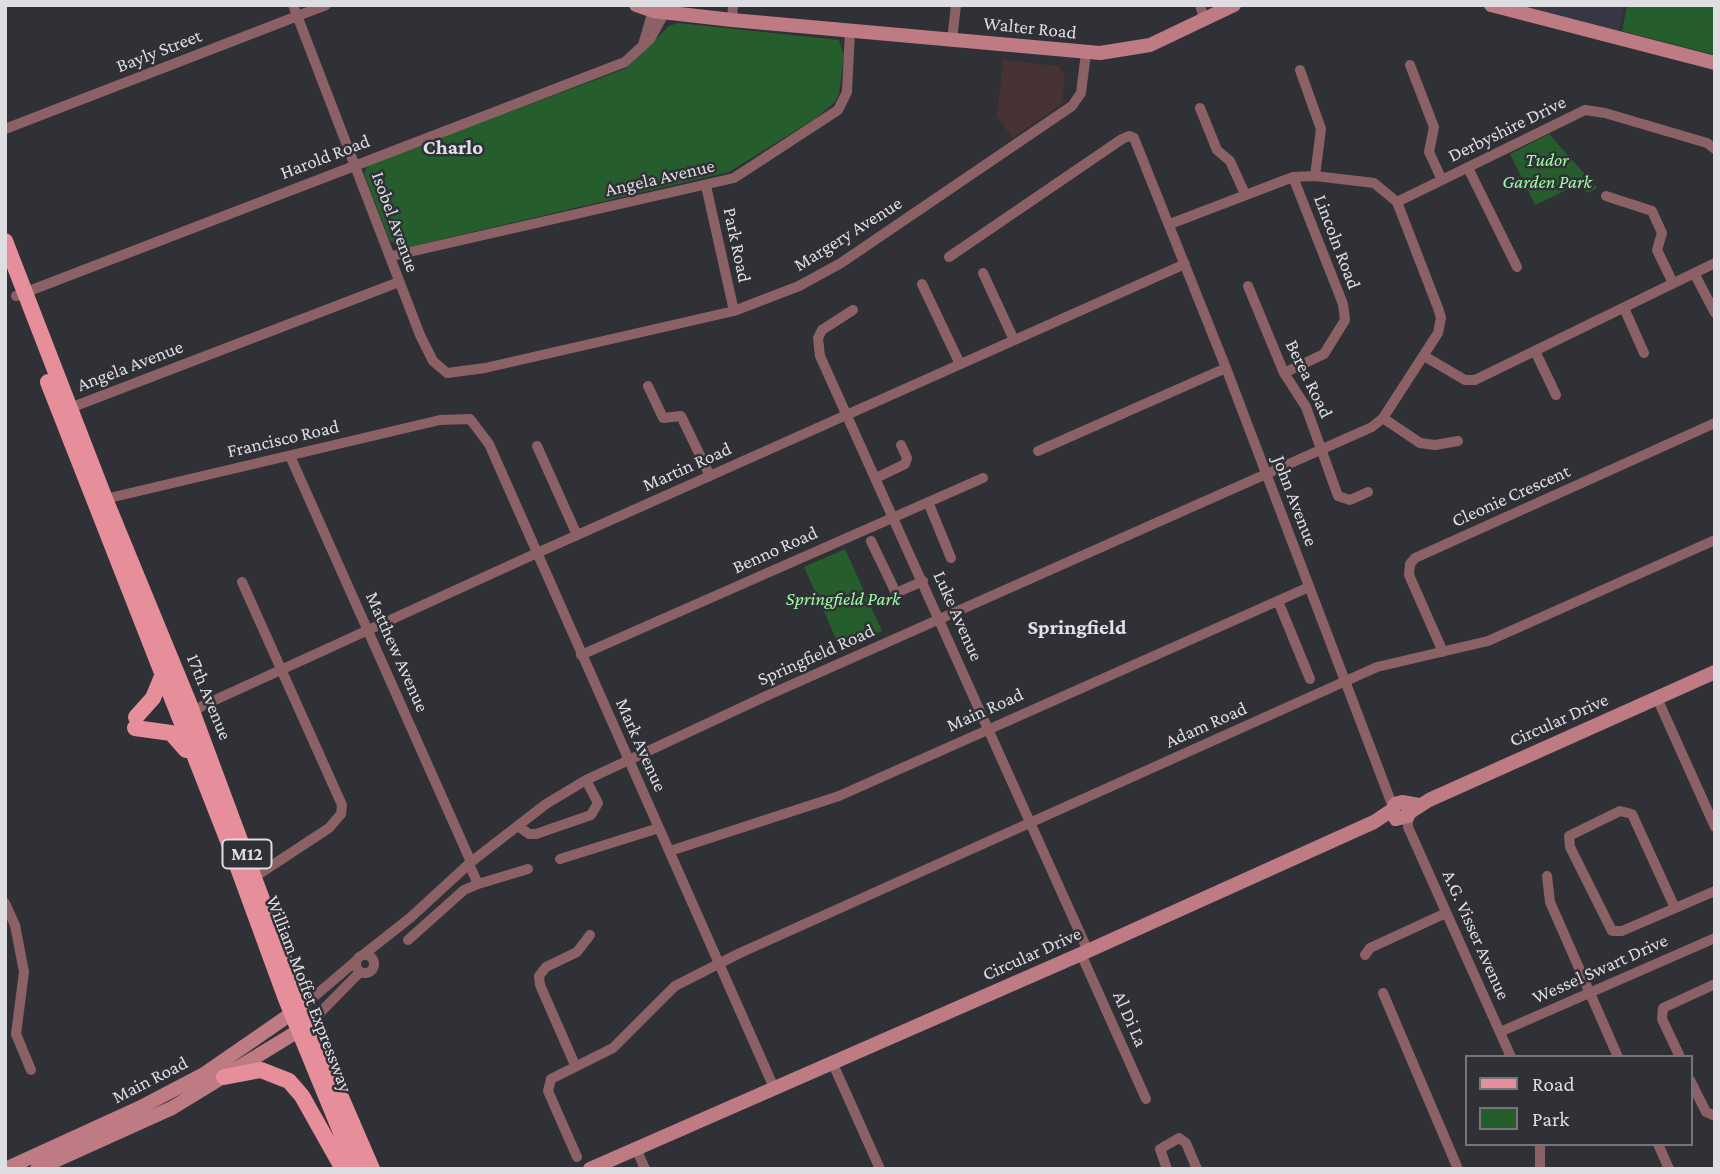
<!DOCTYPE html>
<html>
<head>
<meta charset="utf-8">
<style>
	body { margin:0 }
	#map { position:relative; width:1720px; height:1174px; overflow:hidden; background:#303037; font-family:"Crimson Pro",serif }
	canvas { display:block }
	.frame { position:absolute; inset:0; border:7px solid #dddde2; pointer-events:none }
	.legend { position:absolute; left:1465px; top:1055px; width:228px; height:91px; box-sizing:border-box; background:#303037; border:2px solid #75757b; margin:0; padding:9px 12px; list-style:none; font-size:21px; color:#dddde2 }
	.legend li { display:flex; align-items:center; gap:14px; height:35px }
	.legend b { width:35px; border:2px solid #75757b }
</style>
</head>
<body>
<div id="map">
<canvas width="1720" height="1174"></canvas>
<div class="frame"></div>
<ul class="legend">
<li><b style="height:9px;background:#e68e99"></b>Road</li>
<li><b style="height:19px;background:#265d2c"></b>Park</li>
</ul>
</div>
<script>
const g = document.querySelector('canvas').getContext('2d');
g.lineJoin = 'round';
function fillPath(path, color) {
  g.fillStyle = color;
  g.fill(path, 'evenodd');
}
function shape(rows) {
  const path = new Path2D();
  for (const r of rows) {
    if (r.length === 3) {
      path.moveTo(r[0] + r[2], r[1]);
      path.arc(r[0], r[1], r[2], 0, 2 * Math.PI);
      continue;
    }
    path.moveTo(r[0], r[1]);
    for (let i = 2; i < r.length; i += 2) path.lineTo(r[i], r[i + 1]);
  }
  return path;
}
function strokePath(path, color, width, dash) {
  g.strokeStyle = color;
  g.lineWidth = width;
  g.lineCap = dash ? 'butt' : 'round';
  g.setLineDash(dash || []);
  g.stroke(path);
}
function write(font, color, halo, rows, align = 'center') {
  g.font = font + ' "Crimson Pro",serif';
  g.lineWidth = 5;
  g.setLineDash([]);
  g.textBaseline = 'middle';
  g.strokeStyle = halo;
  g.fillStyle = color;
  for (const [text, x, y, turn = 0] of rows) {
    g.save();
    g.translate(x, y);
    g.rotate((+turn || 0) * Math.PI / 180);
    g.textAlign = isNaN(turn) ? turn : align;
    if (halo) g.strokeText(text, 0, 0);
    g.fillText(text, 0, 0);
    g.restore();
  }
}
fillPath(shape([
	[1003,60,1059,66,1065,77,1062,104,1012,138,997,116]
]), '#473234');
fillPath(shape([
	[1522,5,1625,5,1618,35]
]), '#373644');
fillPath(shape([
	[1627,5,1715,5,1715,55,1622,31],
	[678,23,839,40,844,56,839,94,835,102,816,118,729,172,404,248,390,241,364,174,368,165,627,68,669,26],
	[1549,134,1597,188,1588,193,1577,185,1535,205,1510,154],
	[845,549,882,631,841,650,804,567]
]), '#265d2c');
strokePath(shape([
	[293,5,420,335,433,361,447,373,485,368,734,311,799,286,841,263,1072,106,1081,93,1086,53],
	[1200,5,1204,19],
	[732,20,733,5],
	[952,40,956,5],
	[643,45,653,11],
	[1410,65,1434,127,1429,152,1442,180],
	[1300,70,1321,129,1315,176],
	[1200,108,1217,150,1230,161,1245,194],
	[5,129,326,5],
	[1468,168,1517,267],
	[706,186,734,311],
	[1606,196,1652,211,1662,233,1657,250,1673,283],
	[1397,202,1585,110,1605,113,1707,143,1715,149],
	[392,256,734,178,838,110,847,92,850,30],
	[949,257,1122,139,1129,136,1134,138,1226,368,1393,807],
	[983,273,1014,340],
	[1694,273,1715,313],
	[922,284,960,364],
	[1248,286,1284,373,1306,407,1338,496,1350,500,1368,492],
	[16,296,625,62,650,39,665,12],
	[1624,308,1644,353],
	[853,310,822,330,818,338,820,356,1088,951],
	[1535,351,1556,395],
	[1424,356,1465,380,1475,380,1715,263],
	[1284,373,1324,354,1345,320,1343,304,1293,177],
	[648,386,663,418,681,416,710,476],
	[70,408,399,282],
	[1383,418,1420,443,1435,445,1458,441],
	[537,446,577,535],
	[1038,451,1226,368],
	[290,456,471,862],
	[876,478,905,464,907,458,901,445],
	[105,499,440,420,470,419,489,444,775,1090],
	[928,502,951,558],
	[871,541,896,593,923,581],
	[242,582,342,805,341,814,329,828,256,876],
	[1278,601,1310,679],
	[1443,652,1409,575,1410,564,1415,558,1715,423],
	[581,655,983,478],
	[1657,698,1715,827],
	[191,713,204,705,537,553,1185,264],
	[1408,816,1408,827,1511,1057],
	[518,826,529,834,536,834,591,815,598,803,586,780],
	[670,851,839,796,1309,587],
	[560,859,659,828],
	[469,864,478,884,528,869],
	[1547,876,1550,902,1618,1057],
	[5,903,15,925,24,972,16,1034,31,1070],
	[1675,908,1632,814,1620,811,1569,836,1570,847,1612,931,1622,931,1715,891],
	[408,940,464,890,478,884],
	[1081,954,1146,1099],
	[365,964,9],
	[363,955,410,918,471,862,546,804,586,780,764,697,1372,427,1383,418,1438,333,1441,318,1438,308,1397,202,1374,183,1315,176,1293,177,1170,224],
	[1365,955,1370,948,1446,913],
	[1383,993,1458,1169],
	[302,1007,357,960],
	[309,1024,360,972],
	[1500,1032,1715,938],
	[1680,1057,1662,1019,1663,1008,1715,984],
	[833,1064,880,1169],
	[575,1065,540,985,539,976,546,967,577,952,590,935],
	[1690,1080,1706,1112,1715,1116],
	[1540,1144,1540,1169],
	[1658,1144,1669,1169],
	[639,1155,645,1169],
	[577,1157,548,1091,551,1079,613,1048,675,986,740,953,1377,667,1488,641,1715,540],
	[1167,1169,1160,1149,1179,1138,1186,1143,1197,1169]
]), '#8c6165', 10);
strokePath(shape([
	[636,5,653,11,732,20,1100,53,1150,45,1234,5],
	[1491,5,1715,63],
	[1405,803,1409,809,1408,816,1396,819,1392,813,1395,804,1402,802,1419,805],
	[1409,813,1429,800,1715,672],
	[5,1169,143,1106,204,1074,301,1007],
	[37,1169,172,1108,308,1025],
	[590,1169,1081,954,1374,822,1392,810]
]), '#bf7b83', 14);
strokePath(shape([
	[5,241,105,499,189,703,302,1007,372,1169],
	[48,382,230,846,286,999,356,1169],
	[136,717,153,698,163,674],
	[135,728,171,733,186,750],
	[224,1077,261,1070,289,1081,302,1096,343,1169]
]), '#e68e99', 16);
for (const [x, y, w] of [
	[247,854,49]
]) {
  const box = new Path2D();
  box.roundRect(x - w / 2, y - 14.5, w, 29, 5);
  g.fillStyle = '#303037';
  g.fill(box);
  strokePath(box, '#dddde2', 2);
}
write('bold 18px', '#dddde2', null, [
	["M12",247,854]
]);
write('19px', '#dddde2', '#303037', [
	["Walter Road",1030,28,6],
	["Bayly Street",159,51,-21],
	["Derbyshire Drive",1507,129,-26],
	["Harold Road",325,157,-21],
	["Angela Avenue",660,178,-13],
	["Isobel Avenue",395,222,70],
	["Margery Avenue",848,234,-32],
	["Lincoln Road",1337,242,69],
	["Park Road",737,245,78],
	["Angela Avenue",130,366,-21],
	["Berea Road",1309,379,64],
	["Francisco Road",283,439,-13],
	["Martin Road",687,467,-24],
	["Cleonie Crescent",1511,496,-24],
	["John Avenue",1295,501,69],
	["Benno Road",775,550,-24],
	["Luke Avenue",958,616,66],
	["Matthew Avenue",397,652,66],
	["Springfield Road",816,655,-24],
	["17th Avenue",209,697,68],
	["Main Road",985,710,-24],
	["Circular Drive",1559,720,-24],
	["Adam Road",1206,725,-24],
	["Mark Avenue",641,745,66],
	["A.G. Visser Avenue",1476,935,66],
	["Circular Drive",1032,954,-24],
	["Wessel Swart Drive",1600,969,-24],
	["William Moffet Expressway",309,994,69],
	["Al Di La",1130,1019,66],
	["Main Road",150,1080,-27]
]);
write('italic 19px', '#99fda1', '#303037', [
	["Tudor",1547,160],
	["Garden Park",1547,182],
	["Springfield Park",843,599]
]);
write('bold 21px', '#e1e1eb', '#303037', [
	["Charlo",453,148],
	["Springfield",1077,628]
]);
</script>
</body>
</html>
